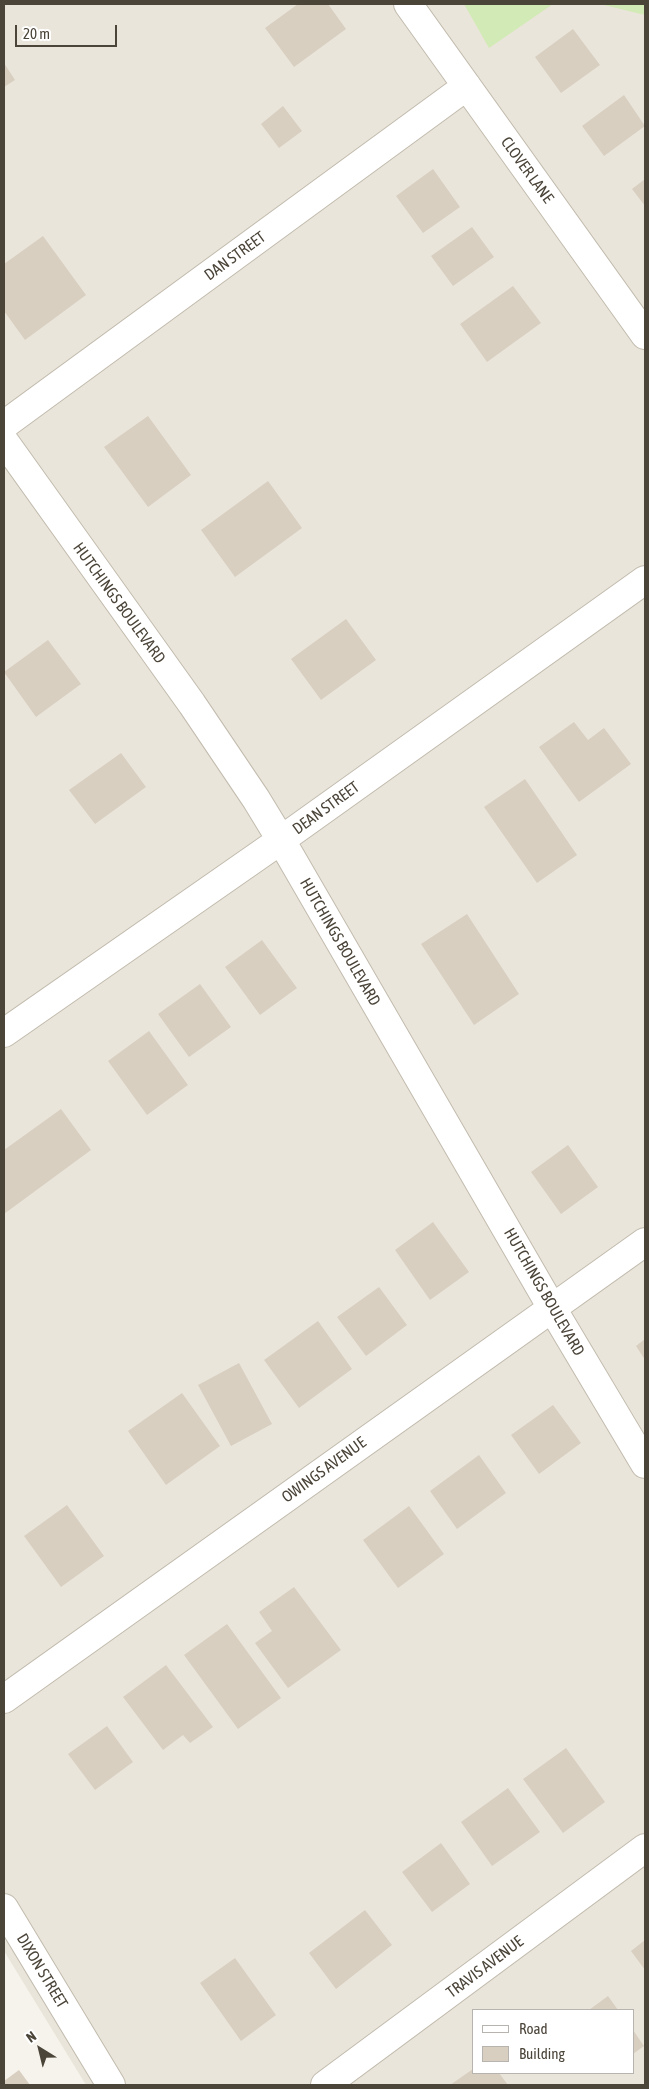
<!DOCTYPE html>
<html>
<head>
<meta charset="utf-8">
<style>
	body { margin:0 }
	#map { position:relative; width:649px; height:2089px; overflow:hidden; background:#f6f3ec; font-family:"Asap Condensed",sans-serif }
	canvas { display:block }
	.frame { position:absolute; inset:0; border:5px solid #4b4439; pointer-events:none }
	.legend { position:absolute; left:472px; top:2009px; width:162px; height:65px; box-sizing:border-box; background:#fff; border:1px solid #b7b4b0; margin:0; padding:6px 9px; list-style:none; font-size:15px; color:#4b4439 }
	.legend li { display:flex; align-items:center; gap:10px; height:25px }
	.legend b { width:25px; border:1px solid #b7b4b0 }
	.north { position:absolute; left:15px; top:2024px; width:50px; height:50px; -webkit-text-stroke:4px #fff; paint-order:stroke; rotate:324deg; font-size:14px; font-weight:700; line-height:20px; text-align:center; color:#4b4439 }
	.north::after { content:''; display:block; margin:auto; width:18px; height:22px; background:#4b4439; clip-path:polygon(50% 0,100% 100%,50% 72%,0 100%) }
	.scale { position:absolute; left:15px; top:25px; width:102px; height:22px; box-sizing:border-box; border:2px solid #4b4439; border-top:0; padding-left:6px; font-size:15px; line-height:18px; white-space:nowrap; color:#4b4439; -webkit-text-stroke:4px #fff; paint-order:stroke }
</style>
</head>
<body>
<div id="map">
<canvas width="649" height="2089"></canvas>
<div class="frame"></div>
<ul class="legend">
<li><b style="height:6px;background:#fff"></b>Road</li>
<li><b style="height:14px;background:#d8cfc1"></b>Building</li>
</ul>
<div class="north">N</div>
<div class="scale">20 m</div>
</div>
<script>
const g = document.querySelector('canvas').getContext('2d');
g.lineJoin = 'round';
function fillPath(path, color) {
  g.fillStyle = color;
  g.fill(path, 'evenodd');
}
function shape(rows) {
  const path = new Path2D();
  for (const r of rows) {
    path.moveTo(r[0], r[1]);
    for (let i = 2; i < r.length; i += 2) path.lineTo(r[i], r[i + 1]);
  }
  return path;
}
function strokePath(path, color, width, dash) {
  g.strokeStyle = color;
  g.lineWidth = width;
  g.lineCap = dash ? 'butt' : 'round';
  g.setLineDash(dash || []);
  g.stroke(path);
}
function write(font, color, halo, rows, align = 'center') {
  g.font = font + ' "Asap Condensed",sans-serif';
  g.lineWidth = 4;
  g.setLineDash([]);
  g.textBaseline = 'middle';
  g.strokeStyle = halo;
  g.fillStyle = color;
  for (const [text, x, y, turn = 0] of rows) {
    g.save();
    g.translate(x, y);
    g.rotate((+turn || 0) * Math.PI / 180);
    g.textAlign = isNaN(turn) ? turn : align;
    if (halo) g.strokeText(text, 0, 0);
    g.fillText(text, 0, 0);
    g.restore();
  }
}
fillPath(shape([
	[4,4,645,4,645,2085,86,2085,4,1951],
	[473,2010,633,2010,633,2073,473,2073]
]), '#eae5da');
fillPath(shape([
	[464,4,553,4,489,48],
	[600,4,645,4,645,15]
]), '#d2eab5');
fillPath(shape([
	[298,4,328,4,346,29,294,67,265,28],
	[573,29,600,65,561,93,535,57],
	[4,63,15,80,4,87],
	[624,95,645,126,604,156,582,126],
	[283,106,302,131,279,148,261,124],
	[433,169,460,207,423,233,396,196],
	[645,179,645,206,632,189],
	[472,227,494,257,453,286,431,256],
	[43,236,86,295,25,340,4,311,4,264],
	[513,286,541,323,487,362,460,324],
	[148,416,191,475,148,507,104,447],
	[268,481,302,528,235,577,201,530],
	[346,619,376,660,321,700,291,659],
	[48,640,81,684,36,717,4,672],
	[574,722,588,740,604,728,631,764,579,802,539,747],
	[121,753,146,787,95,824,69,790],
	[525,779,577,855,537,883,484,807],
	[467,914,519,994,474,1025,421,944],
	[262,940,297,988,260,1015,225,967],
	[200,984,231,1027,189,1057,158,1014],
	[149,1031,188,1085,147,1115,108,1061],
	[61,1109,91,1150,4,1214,4,1150],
	[568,1145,598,1187,561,1214,531,1172],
	[433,1222,469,1272,430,1300,395,1250],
	[379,1287,407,1325,366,1356,337,1317],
	[318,1321,352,1369,299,1408,264,1360],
	[645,1339,645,1360,636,1346],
	[239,1363,272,1424,231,1446,198,1385],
	[182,1393,220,1446,166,1485,128,1431],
	[553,1405,581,1443,539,1474,511,1435],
	[479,1455,506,1493,457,1529,430,1491],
	[67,1505,104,1556,61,1587,24,1536],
	[409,1506,444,1554,398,1588,363,1540],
	[294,1587,341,1650,288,1688,255,1643,272,1631,259,1612],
	[227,1624,281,1698,238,1729,184,1655],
	[166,1665,213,1727,190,1743,183,1735,163,1750,123,1697],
	[107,1726,133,1762,95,1790,68,1754],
	[566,1748,605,1802,563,1833,523,1779],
	[508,1788,540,1832,492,1866,461,1822],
	[441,1843,470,1884,432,1912,402,1872],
	[365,1910,392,1945,336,1989,309,1953],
	[645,1940,645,1970,631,1951],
	[235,1958,276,2015,241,2041,200,1983],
	[608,1996,618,2010,589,2010],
	[633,2030,644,2046,633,2054],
	[473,2069,473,2073,499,2073,508,2085,450,2085],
	[19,2070,30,2085,4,2085,4,2081]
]), '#d8cfc1');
const minor = shape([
	[408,4,645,335],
	[4,425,467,86],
	[4,441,192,704,256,799,281,840,552,1308,645,1464],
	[4,1033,281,840,645,580],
	[4,1699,645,1242],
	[4,1908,111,2085],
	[325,2085,645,1848]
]);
strokePath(minor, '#c2bbae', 30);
strokePath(minor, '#fff', 28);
write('16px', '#4b4439', '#fff', [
	["CLOVER LANE",527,170,54],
	["DAN STREET",235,256,-36],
	["HUTCHINGS BOULEVARD",119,603,54],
	["DEAN STREET",326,808,-36],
	["HUTCHINGS BOULEVARD",340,942,60],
	["HUTCHINGS BOULEVARD",544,1292,60],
	["OWINGS AVENUE",324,1470,-36],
	["TRAVIS AVENUE",485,1967,-37],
	["DIXON STREET",42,1971,59]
]);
</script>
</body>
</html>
